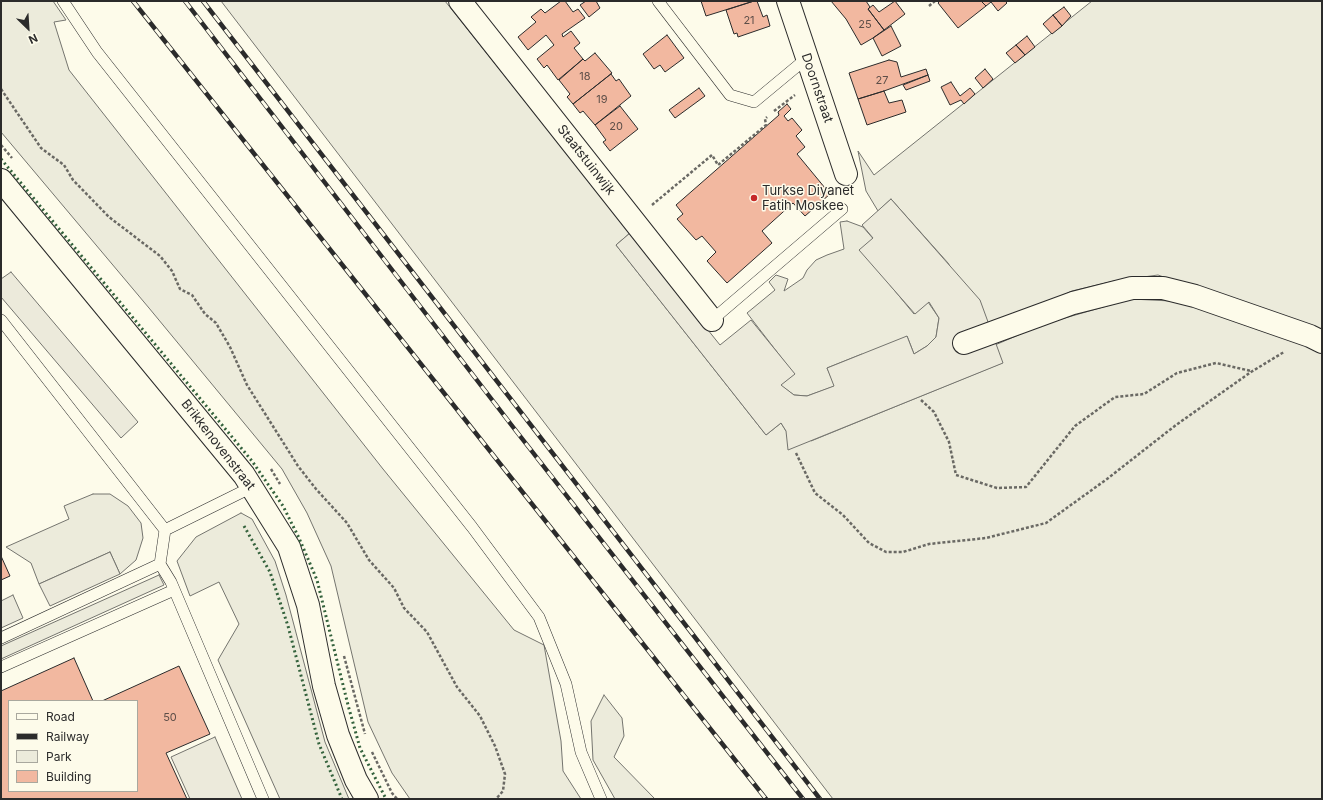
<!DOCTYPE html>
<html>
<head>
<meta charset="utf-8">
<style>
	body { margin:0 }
	#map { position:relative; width:1323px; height:800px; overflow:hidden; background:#fdfbea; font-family:Inter,sans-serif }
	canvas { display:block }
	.frame { position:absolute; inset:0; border:2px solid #2b2b2b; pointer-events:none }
	.legend { position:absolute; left:8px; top:700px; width:130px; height:92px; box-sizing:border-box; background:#fdfbea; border:1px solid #a9a89e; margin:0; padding:5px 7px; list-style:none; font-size:12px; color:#2b2b2b }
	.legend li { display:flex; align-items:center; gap:8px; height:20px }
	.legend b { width:20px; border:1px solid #a9a89e }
	.north { position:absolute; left:8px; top:8px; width:40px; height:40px; -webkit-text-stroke:3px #fdfbea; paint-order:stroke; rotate:155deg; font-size:11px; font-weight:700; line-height:16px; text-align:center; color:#2b2b2b }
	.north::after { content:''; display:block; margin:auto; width:14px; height:18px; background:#2b2b2b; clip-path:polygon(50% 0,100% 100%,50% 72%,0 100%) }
</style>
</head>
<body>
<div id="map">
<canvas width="1323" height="800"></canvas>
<div class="frame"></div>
<ul class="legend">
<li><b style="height:5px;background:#fdfbea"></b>Road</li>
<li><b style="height:5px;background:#2b2b2b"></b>Railway</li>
<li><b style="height:11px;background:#ecebdb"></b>Park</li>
<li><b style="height:11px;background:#f2b8a0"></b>Building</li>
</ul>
<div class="north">N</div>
</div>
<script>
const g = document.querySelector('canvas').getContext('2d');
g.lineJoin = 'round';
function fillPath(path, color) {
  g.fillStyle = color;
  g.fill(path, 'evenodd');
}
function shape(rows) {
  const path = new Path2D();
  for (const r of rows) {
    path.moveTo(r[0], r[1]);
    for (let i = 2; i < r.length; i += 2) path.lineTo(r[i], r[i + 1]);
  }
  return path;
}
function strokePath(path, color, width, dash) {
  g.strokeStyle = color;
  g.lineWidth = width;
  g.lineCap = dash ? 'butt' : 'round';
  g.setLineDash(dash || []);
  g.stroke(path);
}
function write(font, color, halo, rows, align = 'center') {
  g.font = font + ' Inter,sans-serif';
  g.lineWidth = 3;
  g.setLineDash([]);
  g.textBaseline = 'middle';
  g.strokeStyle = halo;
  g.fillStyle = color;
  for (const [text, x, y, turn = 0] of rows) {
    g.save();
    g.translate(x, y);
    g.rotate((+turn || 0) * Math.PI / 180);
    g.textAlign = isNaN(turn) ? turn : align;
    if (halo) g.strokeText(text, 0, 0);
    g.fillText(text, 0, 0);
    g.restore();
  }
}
const green = shape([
	[1,1,53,1,66,20,54,22,69,70,383,469,514,630,544,645,561,741,563,771,581,799,410,799,392,773,368,722,331,566,307,513,282,469,149,308,1,132,1,1],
	[221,1,445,1,630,233,616,245,766,435,781,423,786,431,803,424,811,441,1002,363,995,345,1044,324,1131,299,1191,302,1322,350,1322,799,833,799,221,1],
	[1092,1,1322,1,1322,333,1158,275,1114,281,1072,291,992,327,984,322,948,263,891,199,878,211,866,191,858,151,874,175,1092,1],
	[847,221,863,227,903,273,890,285,914,314,928,302,939,318,936,337,927,346,914,354,907,336,870,372,862,354,827,368,835,386,807,396,794,395,780,385,794,374,747,313,775,290,769,282,776,275,788,279,784,291,803,278,807,270,816,260,827,255,844,249,840,222,847,221],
	[93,494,110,494,128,506,141,523,143,538,136,560,120,574,110,552,39,584,31,563,6,547,69,519,64,506,93,494],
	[241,513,252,519,275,561,286,595,325,742,349,799,280,799,218,660,239,624,219,582,190,596,177,561,196,537,241,513],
	[159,575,164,585,1,659,1,646,159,575],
	[604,695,622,718,624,736,614,757,655,799,615,799,593,760,591,721,604,695]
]);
fillPath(green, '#ecebdb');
strokePath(green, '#74746e', 1);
const parking = shape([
	[891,199,980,300,1003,363,788,450,786,431,781,423,766,435,616,245,630,233,720,345,751,320,795,374,781,385,794,395,807,396,834,386,827,368,907,336,914,354,927,346,936,337,939,318,929,302,915,314,859,250,873,238,862,225,891,199],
	[11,272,138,422,121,438,1,297,1,279,11,272],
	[110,552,120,574,50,606,39,584,110,552],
	[13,595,23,618,1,628,1,601,13,595],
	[215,737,242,799,190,799,171,757,215,737]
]);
fillPath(parking, '#eceadb');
strokePath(parking, '#74746e', 1);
const building = shape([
	[561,1,565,1,573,12,578,9,585,18,562,34,563,37,571,31,580,43,574,48,583,59,558,80,547,65,544,68,537,59,554,45,546,35,528,50,518,37,536,22,531,17,541,9,545,13,561,1],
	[586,1,596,1,600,8,589,17,580,5,586,1],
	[701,1,754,1,706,16,701,1],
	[754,1,757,1,763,17,767,15,770,26,738,37,737,33,734,34,726,10,754,1],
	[831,1,866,1,870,7,868,9,884,30,873,38,861,45,846,19,831,1],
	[895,1,905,14,884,30,868,9,873,5,879,12,895,1],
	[940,1,981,1,986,6,958,28,938,3,940,1],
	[981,1,1005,1,1007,3,998,11,991,2,986,6,981,1],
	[1064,7,1071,16,1062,26,1053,15,1064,7],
	[1053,15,1062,26,1052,34,1043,24,1053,15],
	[891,26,901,46,882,56,873,38,891,26],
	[667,35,684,58,665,72,660,65,654,69,643,54,667,35],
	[1027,36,1035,47,1025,55,1016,45,1027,36],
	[1016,45,1025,55,1015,63,1006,53,1016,45],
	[595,53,612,73,573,104,567,97,570,94,559,80,583,59,585,61,595,53],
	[889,60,897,62,901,77,926,69,928,75,884,91,858,99,849,73,889,60],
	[985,69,993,79,983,88,975,78,985,69],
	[611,74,616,81,619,79,631,96,595,125,583,111,580,113,573,104,611,74],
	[928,75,930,81,906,90,903,85,928,75],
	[951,82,960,96,970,88,975,94,964,104,961,100,950,105,941,87,951,82],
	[699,88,705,96,675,118,669,110,699,88],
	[884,91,889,103,902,100,906,112,867,125,858,99,884,91],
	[787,104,791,109,784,116,788,121,792,118,802,130,796,136,805,147,797,154,830,194,805,216,793,203,762,231,772,243,727,283,707,261,716,252,702,236,696,240,677,219,683,214,676,205,779,115,778,112,787,104],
	[620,106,638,129,610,151,603,142,606,140,595,125,620,106],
	[1,556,10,576,1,580,1,556],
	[74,658,93,701,9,701,9,791,137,791,137,701,102,701,179,666,210,734,166,753,187,799,1,799,1,691,74,658]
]);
fillPath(building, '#f2b8a0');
strokePath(building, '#2b2b2b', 1);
const lane = shape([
	[63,1,97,52,472,527,539,617,566,684,581,752,601,799],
	[658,1,730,95,754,102,807,58],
	[1,320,165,530],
	[712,320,842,209],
	[160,564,171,582,263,799],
	[1,638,160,564,165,530,252,487],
	[1,667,174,590]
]);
const street = shape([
	[460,1,712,320],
	[788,1,846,174],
	[964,343,1073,303,1132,288,1163,288,1195,296,1310,336,1322,342]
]);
const secondary = shape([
	[1,180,244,475,289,547,308,605,324,686,338,735,356,780,367,799]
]);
strokePath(lane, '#2b2b2b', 12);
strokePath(street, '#2b2b2b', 24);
strokePath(secondary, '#2b2b2b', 24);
strokePath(shape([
	[929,6,935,1],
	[1,89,41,148,64,165,73,180,109,217,160,256,172,271,180,289,192,295,205,314,216,323,230,347,247,385,298,466,316,489,347,523,369,560,394,588,404,608,427,632,457,687,480,716,495,746,505,774,503,791,496,799],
	[774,111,795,95],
	[1,145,12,158],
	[652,205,712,155,718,165,766,125,765,119,767,117],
	[921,400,934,412,949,442,956,475,997,488,1026,487,1075,426,1115,397,1144,394,1177,373,1216,363,1251,371],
	[796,453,815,493,843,515,869,543,886,552,903,552,929,544,986,538,1046,523,1107,479,1176,425,1251,372,1284,352],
	[271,469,280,484],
	[344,656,365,734],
	[372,752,392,793,397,799]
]), '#6a6964', 2.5, [3, 2]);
strokePath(lane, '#fdfbea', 11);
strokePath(street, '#fdfbea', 22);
strokePath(secondary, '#fdfbea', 22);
const rail = shape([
	[133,1,766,799],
	[185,1,513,427,803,799],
	[203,1,820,799]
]);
strokePath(rail, '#2b2b2b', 4.5);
strokePath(rail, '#fdfbea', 3, [9]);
strokePath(shape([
	[1,159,252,461,283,506,299,538,317,580,348,705,360,748,386,799],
	[244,526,270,572,288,626,319,744,342,799]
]), '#34623c', 3, [2, 3]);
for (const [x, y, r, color] of [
	[754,198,4,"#c62828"]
]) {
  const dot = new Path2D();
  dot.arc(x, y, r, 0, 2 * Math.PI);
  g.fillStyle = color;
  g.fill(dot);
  strokePath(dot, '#fdfbea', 1.5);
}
write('11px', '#5d4e48', null, [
	["21",749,21],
	["25",865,25],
	["18",585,77],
	["27",882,81],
	["19",602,100],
	["20",616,127],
	["50",170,718]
]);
write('13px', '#2b2b2b', '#fdfbea', [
	["Doornstraat",817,88,71],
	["Staatstuinwijk",586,160,52],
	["Brikkenovenstraat",218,445,52]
]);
write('13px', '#2b2b2b', '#fdfbea', [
	["Turkse Diyanet",762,191],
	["Fatih Moskee",762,206]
], 'left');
</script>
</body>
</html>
